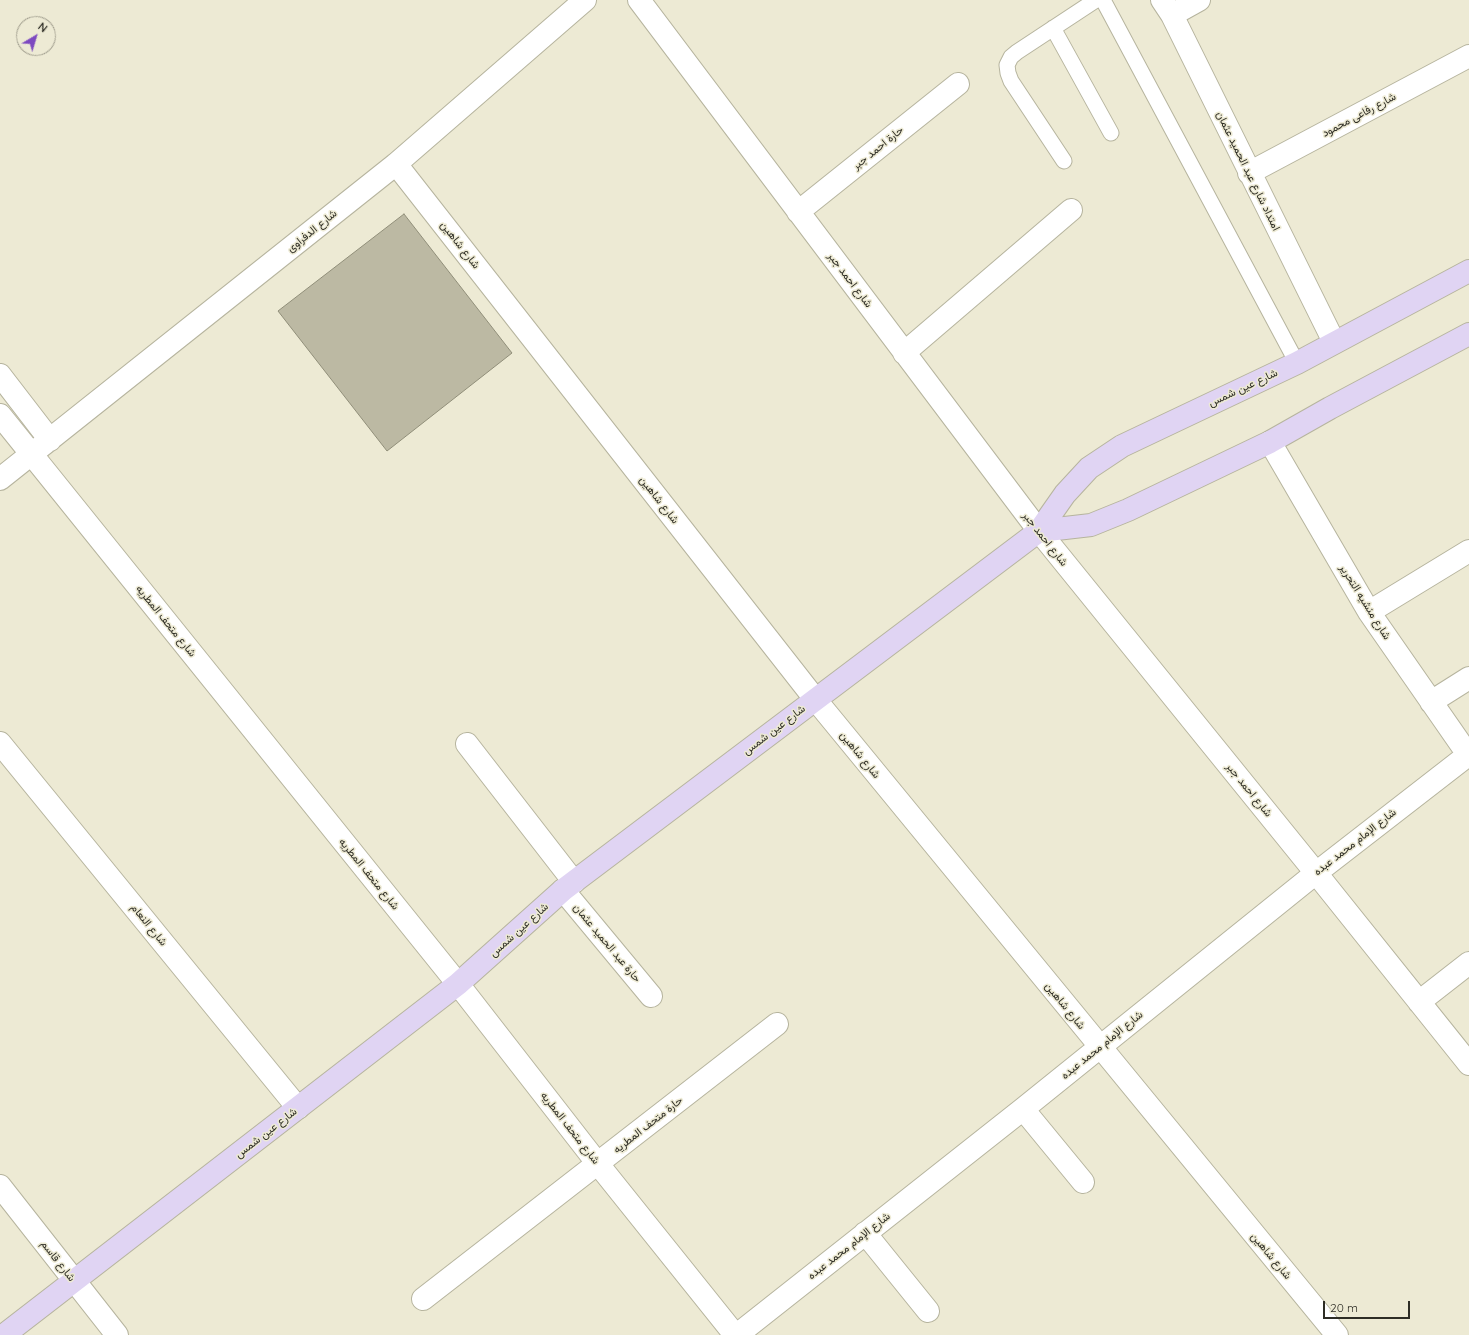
<!DOCTYPE html>
<html>
<head>
<meta charset="utf-8">
<style>
	body { margin:0 }
	#map { position:relative; width:1469px; height:1335px; overflow:hidden; background:#edead4; font-family:Quicksand,sans-serif }
	canvas { display:block }
	.north { position:absolute; left:16px; top:16px; width:40px; height:40px; box-sizing:border-box; background:#edead4; border:1px solid #a19e8e; border-radius:50%; rotate:38deg; font-size:11px; font-weight:700; line-height:16px; text-align:center; color:#2e2d25 }
	.north::after { content:''; display:block; margin:auto; width:14px; height:18px; background:#7d49c0; clip-path:polygon(50% 0,100% 100%,50% 72%,0 100%) }
	.scale { position:absolute; left:1323px; top:1301px; width:87px; height:18px; box-sizing:border-box; border:2px solid #2e2d25; border-top:0; padding-left:5px; font-size:12px; line-height:14px; white-space:nowrap; color:#2e2d25; -webkit-text-stroke:3px #edead4; paint-order:stroke }
</style>
</head>
<body>
<div id="map">
<canvas width="1469" height="1335"></canvas>
<div class="north">N</div>
<div class="scale">20 m</div>
</div>
<script>
const g = document.querySelector('canvas').getContext('2d');
g.lineJoin = 'round';
function fillPath(path, color) {
  g.fillStyle = color;
  g.fill(path, 'evenodd');
}
function shape(rows) {
  const path = new Path2D();
  for (const r of rows) {
    path.moveTo(r[0], r[1]);
    for (let i = 2; i < r.length; i += 2) path.lineTo(r[i], r[i + 1]);
  }
  return path;
}
function strokePath(path, color, width, dash) {
  g.strokeStyle = color;
  g.lineWidth = width;
  g.lineCap = dash ? 'butt' : 'round';
  g.setLineDash(dash || []);
  g.stroke(path);
}
function write(font, color, halo, rows, align = 'center') {
  g.font = font + ' Quicksand,Vazirmatn,sans-serif';
  g.lineWidth = 3;
  g.setLineDash([]);
  g.textBaseline = 'middle';
  g.strokeStyle = halo;
  g.fillStyle = color;
  for (const [text, x, y, turn = 0] of rows) {
    g.save();
    g.translate(x, y);
    g.rotate((+turn || 0) * Math.PI / 180);
    g.textAlign = isNaN(turn) ? turn : align;
    if (halo) g.strokeText(text, 0, 0);
    g.fillText(text, 0, 0);
    g.restore();
  }
}
const building = shape([
	[404,214,512,353,387,451,278,311,404,214]
]);
fillPath(building, '#bcb9a3');
strokePath(building, '#908e79', 1);
const service = shape([
	[1103,0,1297,363],
	[1053,28,1111,133],
	[1064,161,1011,81,1008,73,1007,65,1011,57,1017,52,1096,0]
]);
const minor = shape([
	[639,0,1039,531,1316,873,1469,1064],
	[1162,0,1172,15,1334,342],
	[1172,15,1199,0],
	[396,164,815,699,1337,1335],
	[1249,173,1469,56],
	[798,212,958,84],
	[904,353,1071,210],
	[0,375,50,440],
	[1270,442,1369,612,1469,756],
	[0,479,396,164,585,0],
	[1369,612,1469,551],
	[1431,702,1469,678],
	[0,743,298,1108],
	[467,744,574,882],
	[563,890,651,996],
	[1419,1002,1469,963],
	[1023,1109,1083,1182],
	[0,1186,117,1335],
	[865,1233,928,1311],
	[423,1299,777,1024],
	[737,1335,1023,1109,1316,873,1468,755]
]);
const tertiary = shape([
	[0,415,458,984,598,1164,735,1335]
]);
const secondary = shape([
	[1039,531,1091,525,1128,510,1270,442,1330,408,1469,334],
	[4,1335,458,984,563,890,1039,531,1065,494,1089,468,1122,446,1297,363,1469,271]
]);
strokePath(service, '#b6b49e', 17);
strokePath(minor, '#b6b49e', 24);
strokePath(tertiary, '#b6b49e', 24);
strokePath(secondary, '#b6b49e', 24);
strokePath(service, '#fff', 15);
strokePath(minor, '#fff', 22);
strokePath(tertiary, '#fff', 22);
strokePath(secondary, '#e0d4f3', 22);
write('11px', '#2e2d25', '#edead4', [
	["شارع رفاعى محمود",1359,115,-28],
	["حارة احمد جبر",878,148,-39],
	["امتداد شارع عبد الحميد عثمان",1248,171,64],
	["شارع الدفراوى",312,231,-39],
	["شارع شاهين",460,245,52],
	["شارع احمد جبر",850,280,53],
	["شارع عين شمس",1243,388,-25],
	["شارع شاهين",659,500,52],
	["شارع احمد جبر",1045,539,52],
	["شارع منشيه التحرير",1365,602,58],
	["شارع متحف المطريه",166,621,51],
	["شارع عين شمس",774,730,-37],
	["شارع شاهين",860,755,51],
	["شارع احمد جبر",1249,790,51],
	["شارع الإمام محمد عبده",1355,842,-38],
	["شارع متحف المطريه",369,874,51],
	["شارع النعام",149,925,51],
	["شارع عين شمس",519,930,-42],
	["حارة عبد الحميد عثمان",607,943,50],
	["شارع شاهين",1065,1006,51],
	["شارع الإمام محمد عبده",1102,1045,-39],
	["حارة متحف المطريه",648,1125,-38],
	["شارع متحف المطريه",570,1128,52],
	["شارع عين شمس",266,1133,-38],
	["شارع الإمام محمد عبده",849,1246,-38],
	["شارع شاهين",1271,1256,50],
	["شارع قاسم",58,1261,52]
]);
</script>
</body>
</html>
